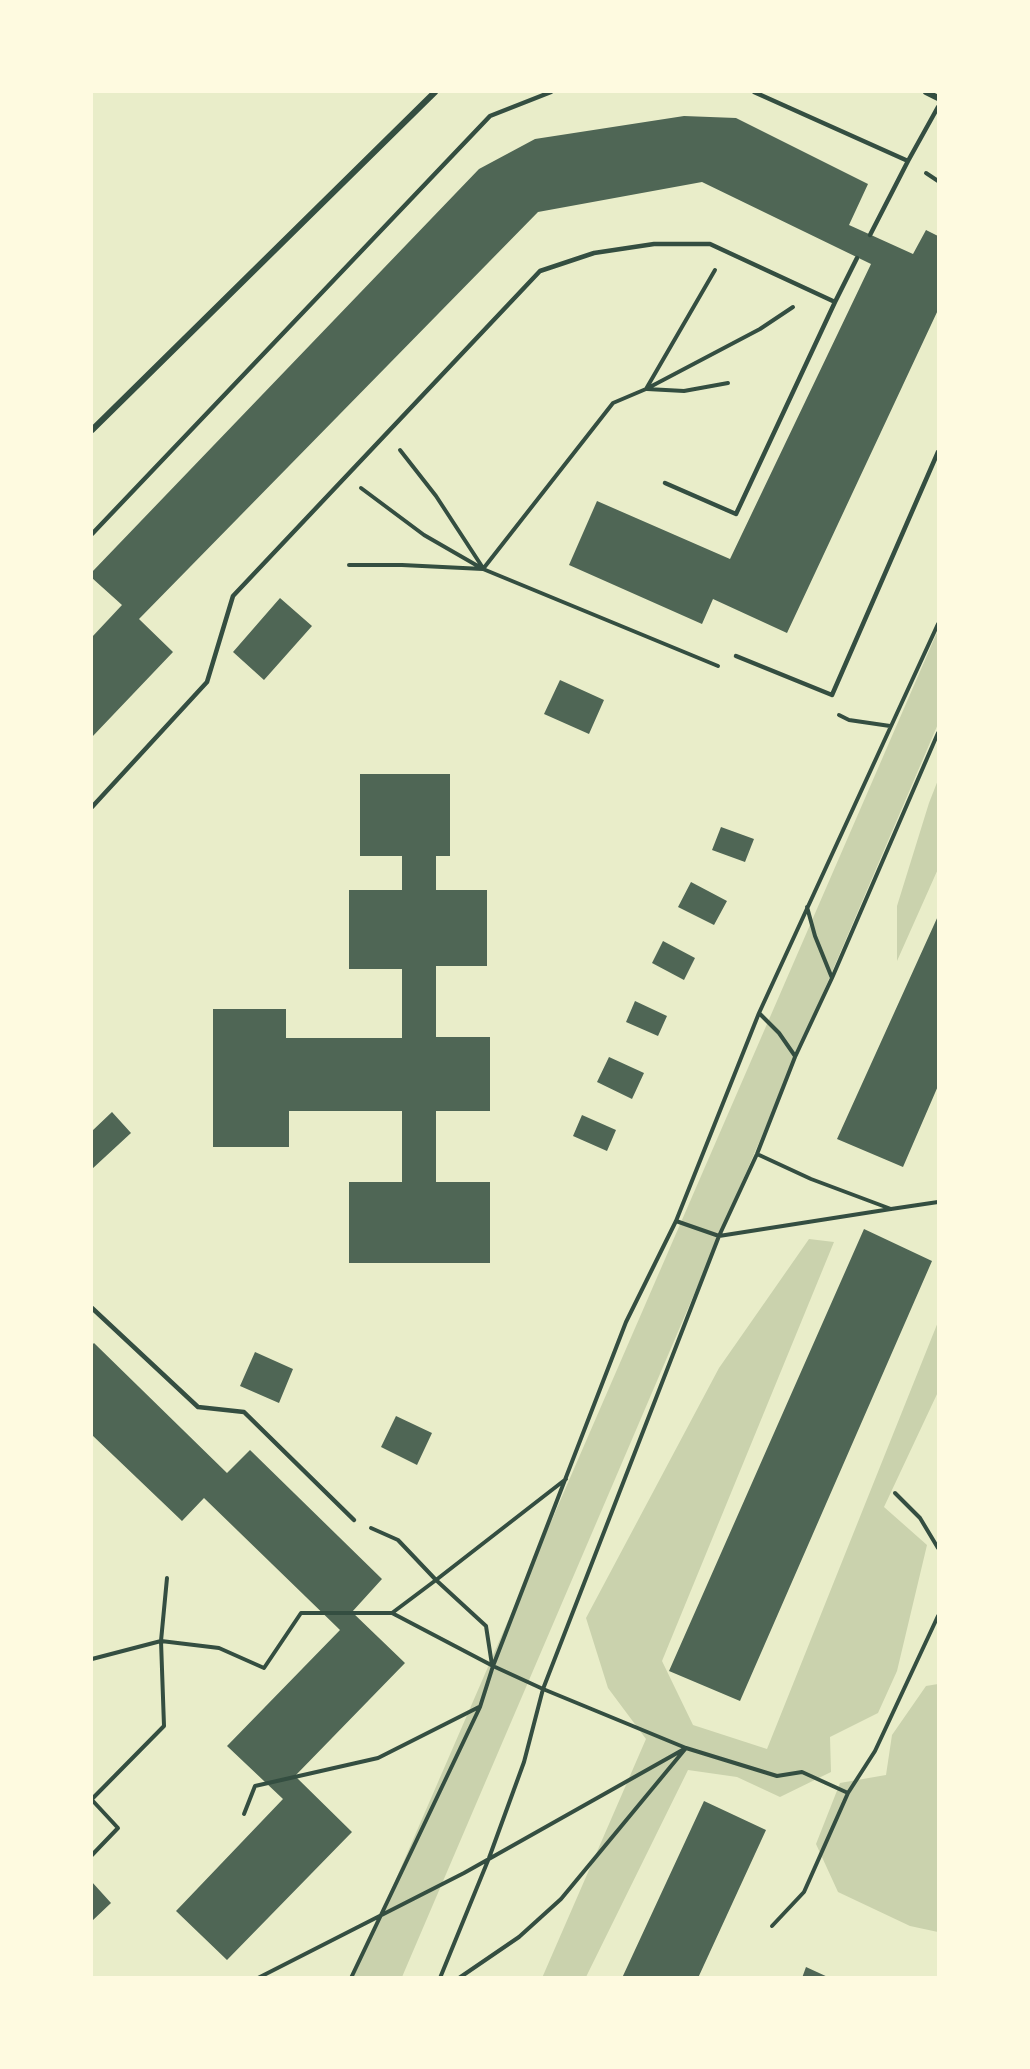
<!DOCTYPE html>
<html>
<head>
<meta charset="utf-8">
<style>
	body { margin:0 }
	#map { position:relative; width:1030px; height:2069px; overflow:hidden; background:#e9edc9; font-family:Lato,sans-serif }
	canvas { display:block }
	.frame { position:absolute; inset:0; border:93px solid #fefae0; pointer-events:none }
</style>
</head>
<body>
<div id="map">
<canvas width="1030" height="2069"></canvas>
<div class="frame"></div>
</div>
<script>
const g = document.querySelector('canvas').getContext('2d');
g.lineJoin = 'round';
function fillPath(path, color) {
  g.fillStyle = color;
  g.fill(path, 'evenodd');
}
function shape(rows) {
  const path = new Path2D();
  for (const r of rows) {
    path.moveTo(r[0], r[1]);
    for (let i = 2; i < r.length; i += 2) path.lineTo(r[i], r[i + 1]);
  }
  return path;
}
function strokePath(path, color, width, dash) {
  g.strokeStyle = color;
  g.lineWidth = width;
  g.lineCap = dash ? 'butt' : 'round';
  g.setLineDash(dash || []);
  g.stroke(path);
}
fillPath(shape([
	[938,630,938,724,402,1977,353,1978],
	[938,780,938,869,897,961,897,906,929,803],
	[809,1239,834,1242,662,1661,693,1725,767,1749,938,1322,938,1392,884,1507,927,1545,897,1671,878,1713,830,1737,831,1772,780,1797,737,1777,688,1770,586,1977,542,1978,646,1739,608,1688,586,1618,719,1368],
	[938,1684,938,1932,910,1926,838,1892,816,1844,840,1783,886,1775,892,1735,926,1686]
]), '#cad2ad');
fillPath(shape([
	[684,116,736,118,868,184,849,225,913,254,926,230,938,236,938,310,787,633,713,599,702,624,569,565,597,501,730,559,871,264,702,182,538,212,139,619,173,652,92,737,92,637,122,605,92,578,92,572,479,169,535,139],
	[280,598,312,626,264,680,233,652],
	[560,680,604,700,589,734,544,714],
	[360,774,450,774,450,856,436,856,436,890,487,890,487,966,436,966,436,1037,490,1037,490,1111,436,1111,436,1182,490,1182,490,1263,349,1263,349,1182,402,1182,402,1111,289,1111,289,1147,213,1147,213,1009,286,1009,286,1038,402,1038,402,969,349,969,349,890,402,890,402,856,360,856],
	[721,827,754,839,745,862,712,850],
	[691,882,727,901,714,925,678,907],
	[938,916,938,1086,903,1167,837,1139],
	[663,941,695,958,684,980,652,963],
	[635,1001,667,1016,658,1036,626,1022],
	[609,1057,644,1073,632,1099,597,1082],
	[112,1112,131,1133,92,1169,92,1131],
	[582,1115,616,1130,607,1151,573,1136],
	[864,1229,932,1261,740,1701,669,1671],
	[94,1343,227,1473,250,1450,382,1579,352,1612,405,1663,295,1776,352,1832,227,1960,176,1911,283,1799,227,1746,340,1630,204,1498,182,1521,92,1435,92,1345],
	[255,1352,293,1369,279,1403,240,1386],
	[396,1416,432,1433,417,1465,381,1447],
	[704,1801,766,1830,698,1978,622,1978],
	[92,1882,111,1903,92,1921],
	[806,1967,830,1978,802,1978]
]), '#4f6655');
strokePath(shape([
	[926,173,938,181],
	[648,388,760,329,793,307],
	[647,389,684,391,728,383],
	[400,450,436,496,483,568],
	[361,488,424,535,483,569,718,666],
	[349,565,402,565,483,569],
	[483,569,613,403,646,389,715,270],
	[839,715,849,720,890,726],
	[807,907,815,936,832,978],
	[759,1013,779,1033,795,1056],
	[757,1154,811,1179,891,1209,938,1202],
	[676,1221,719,1236,891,1209],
	[895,1493,920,1518,938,1548],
	[371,1528,398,1540,436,1580,392,1613,493,1666,543,1689,686,1748,561,1899,519,1937,459,1978],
	[92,1659,161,1641,219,1648,264,1668,301,1613,392,1613],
	[492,1665,486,1626,436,1580,566,1479],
	[92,1799,164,1726,161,1641,167,1578],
	[92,1800,118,1828,92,1855],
	[244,1814,255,1786,378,1758,479,1707],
	[772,1926,804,1892,848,1793,875,1751,938,1616],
	[258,1978,464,1873,686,1748,777,1776,802,1772,848,1793],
	[351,1978,480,1707,493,1666,626,1322,676,1221,759,1013,938,624],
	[440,1978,489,1858,524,1762,543,1689,719,1236,757,1154,795,1057,832,978,938,733]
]), '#344e41', 4);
strokePath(shape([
	[754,92,908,161],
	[870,235,908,161,938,107],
	[835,302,857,258],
	[92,534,490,116,551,92],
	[736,656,832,695,938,452],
	[92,807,207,682,233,596,540,271,594,253,654,244,710,244,835,302,736,514,665,483],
	[92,1308,198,1407,244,1412,354,1520]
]), '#344e41', 4.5);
strokePath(shape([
	[926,92,938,98],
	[92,430,435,92]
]), '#344e41', 6);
</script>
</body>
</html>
